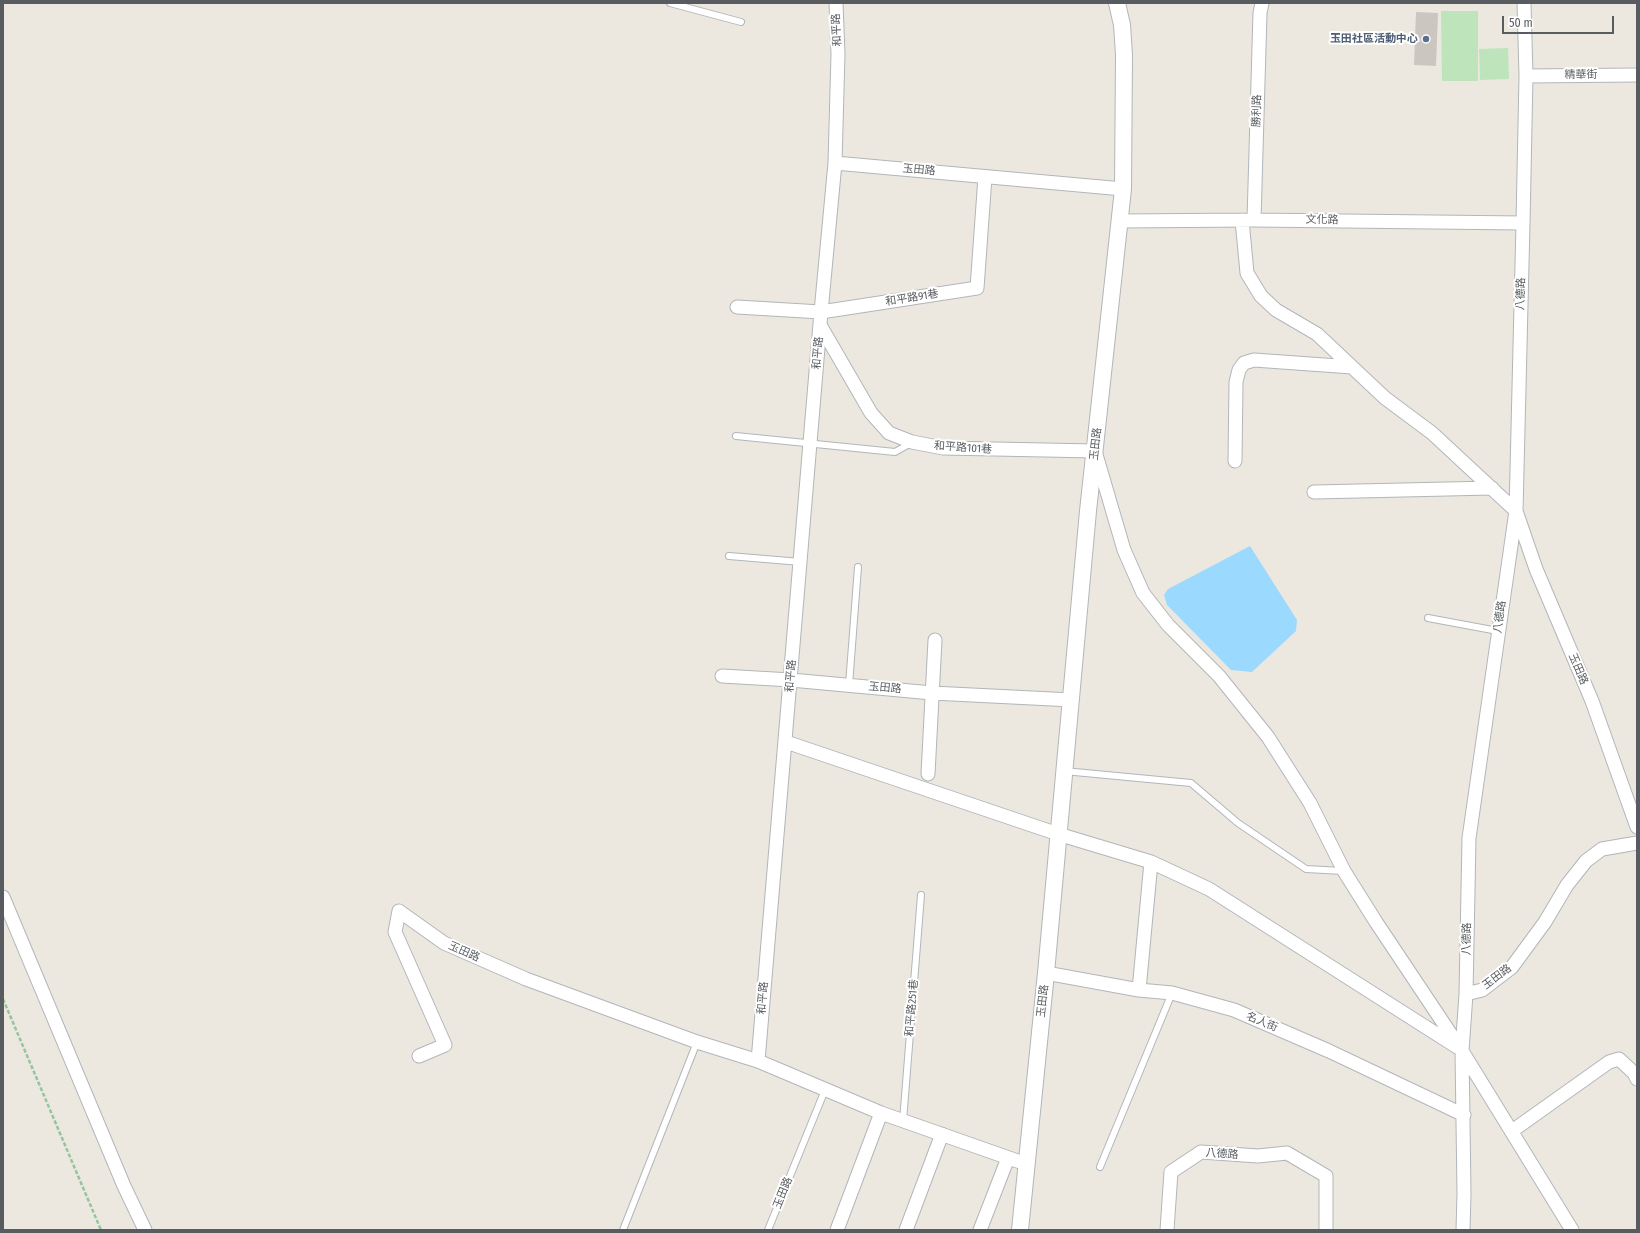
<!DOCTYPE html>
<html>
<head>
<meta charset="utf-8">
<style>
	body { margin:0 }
	#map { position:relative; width:1640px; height:1233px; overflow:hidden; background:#ece8df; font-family:"Fira Sans Condensed",sans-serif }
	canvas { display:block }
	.frame { position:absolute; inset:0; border:4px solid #585c60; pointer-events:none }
	.scale { position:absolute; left:1502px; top:16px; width:112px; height:18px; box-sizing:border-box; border:2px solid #585c60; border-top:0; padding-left:5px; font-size:12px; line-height:14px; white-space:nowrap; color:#585c60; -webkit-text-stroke:3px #fff; paint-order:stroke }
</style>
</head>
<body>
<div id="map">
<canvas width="1640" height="1233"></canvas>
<div class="frame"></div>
<div class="scale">50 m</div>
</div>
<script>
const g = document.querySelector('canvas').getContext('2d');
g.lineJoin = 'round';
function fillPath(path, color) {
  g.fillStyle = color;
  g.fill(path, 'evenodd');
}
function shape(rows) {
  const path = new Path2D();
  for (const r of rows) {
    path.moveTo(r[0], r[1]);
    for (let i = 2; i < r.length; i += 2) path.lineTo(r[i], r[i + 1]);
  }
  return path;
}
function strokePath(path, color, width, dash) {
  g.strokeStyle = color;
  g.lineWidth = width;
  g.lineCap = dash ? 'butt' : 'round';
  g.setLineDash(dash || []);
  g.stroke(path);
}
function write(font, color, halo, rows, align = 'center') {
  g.font = font + ' "Fira Sans Condensed","Noto Sans TC",sans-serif';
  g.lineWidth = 4;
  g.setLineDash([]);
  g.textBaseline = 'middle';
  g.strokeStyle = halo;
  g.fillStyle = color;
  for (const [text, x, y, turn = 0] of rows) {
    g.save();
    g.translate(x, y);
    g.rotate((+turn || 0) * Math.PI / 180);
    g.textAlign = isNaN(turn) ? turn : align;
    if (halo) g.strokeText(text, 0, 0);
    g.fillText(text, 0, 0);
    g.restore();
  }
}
fillPath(shape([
	[1441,11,1478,11,1478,81,1442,81],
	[1508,48,1509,79,1480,80,1479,49]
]), '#bde4bb');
fillPath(shape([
	[1250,546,1297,620,1296,631,1252,672,1231,670,1167,605,1164,595,1168,589]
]), '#9cd9ff');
fillPath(shape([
	[1416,12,1438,13,1436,66,1414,65]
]), '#cbc6c0');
const service = shape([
	[670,3,741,22],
	[736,436,895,452,911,443],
	[729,556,801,562],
	[1428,618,1498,631],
	[849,685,858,567],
	[1064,771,1191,783,1238,823,1306,869,1343,871],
	[903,1121,921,895],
	[1100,1167,1172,993],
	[623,1230,697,1042],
	[768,1230,825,1090]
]);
const minor = shape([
	[1526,76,1637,75],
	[835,163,1123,189],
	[1242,220,1247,273,1261,296,1276,310,1317,334,1385,398,1432,433,1516,511,1536,569,1592,701,1637,827],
	[1254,220,1260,13,1262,3],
	[1120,221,1254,220,1523,223],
	[737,307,821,312,977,288,985,177],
	[820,325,871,413,889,433,912,442,943,448,1095,451,1124,550,1143,593,1168,625,1219,676,1268,737,1310,803,1344,871,1376,922,1462,1051,1572,1230],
	[1235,461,1236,382,1239,370,1244,363,1254,360,1352,367],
	[1314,492,1492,488],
	[722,676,791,680,932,693,1072,700],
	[786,742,1058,834,1151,862,1209,889,1457,1047],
	[928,774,935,640],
	[3,897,124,1186,145,1230],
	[1046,973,1139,990,1172,993,1234,1010,1329,1051,1464,1115],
	[1139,990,1151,862],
	[1466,994,1482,990,1512,967,1545,922,1567,885,1586,861,1602,849,1637,843],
	[419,1056,445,1045,395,932,399,911,444,943,526,979,697,1042,758,1061,881,1113,1026,1164],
	[758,1061,821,312,835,163,838,54,836,3],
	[1512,1131,1609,1062,1619,1059,1634,1073,1637,1079],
	[837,1230,881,1113],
	[906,1230,942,1134],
	[980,1230,1008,1158],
	[1167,1230,1171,1172,1201,1152,1258,1156,1287,1153,1326,1176,1326,1230],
	[1463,1230,1464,1194,1462,1051,1466,994,1469,838,1516,511,1523,223,1526,76,1524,3]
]);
const tertiary = shape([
	[1020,1230,1046,973,1088,511,1123,189,1124,55,1122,25,1117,3]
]);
strokePath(service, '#b2b6ba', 8);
strokePath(minor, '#b2b6ba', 15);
strokePath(tertiary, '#b2b6ba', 18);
strokePath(shape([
	[3,999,101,1230]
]), '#94c59f', 2.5, [4, 2]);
strokePath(service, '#fff', 6);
strokePath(minor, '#fff', 13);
strokePath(tertiary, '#fff', 16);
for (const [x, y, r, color] of [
	[1426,39,4,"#5c6f8a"]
]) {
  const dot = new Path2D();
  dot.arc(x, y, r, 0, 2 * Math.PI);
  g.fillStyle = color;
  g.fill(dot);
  strokePath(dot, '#fff', 1.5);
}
write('11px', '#585c60', '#fff', [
	["和平路",837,30,-93],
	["精華街",1581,75,-1],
	["勝利路",1257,111,-88],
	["玉田路",919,170,5],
	["文化路",1322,220,1],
	["八德路",1521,294,-88],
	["和平路91巷",912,298,-9],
	["和平路",818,353,-85],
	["玉田路",1096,444,-84],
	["和平路101巷",963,448,4],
	["八德路",1500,617,-82],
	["玉田路",1578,669,67],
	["和平路",791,676,-85],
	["玉田路",885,688,5],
	["八德路",1467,939,-89],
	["玉田路",464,952,24],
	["玉田路",1497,977,-37],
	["和平路",763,998,-85],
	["玉田路",1043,1001,-84],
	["和平路251巷",912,1008,-85],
	["名人街",1262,1022,23],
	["八德路",1222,1154,4],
	["玉田路",783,1193,-68]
]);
write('bold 11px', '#4e5e75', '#fff', [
	["玉田社區活動中心",1418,39]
], 'right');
</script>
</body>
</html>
